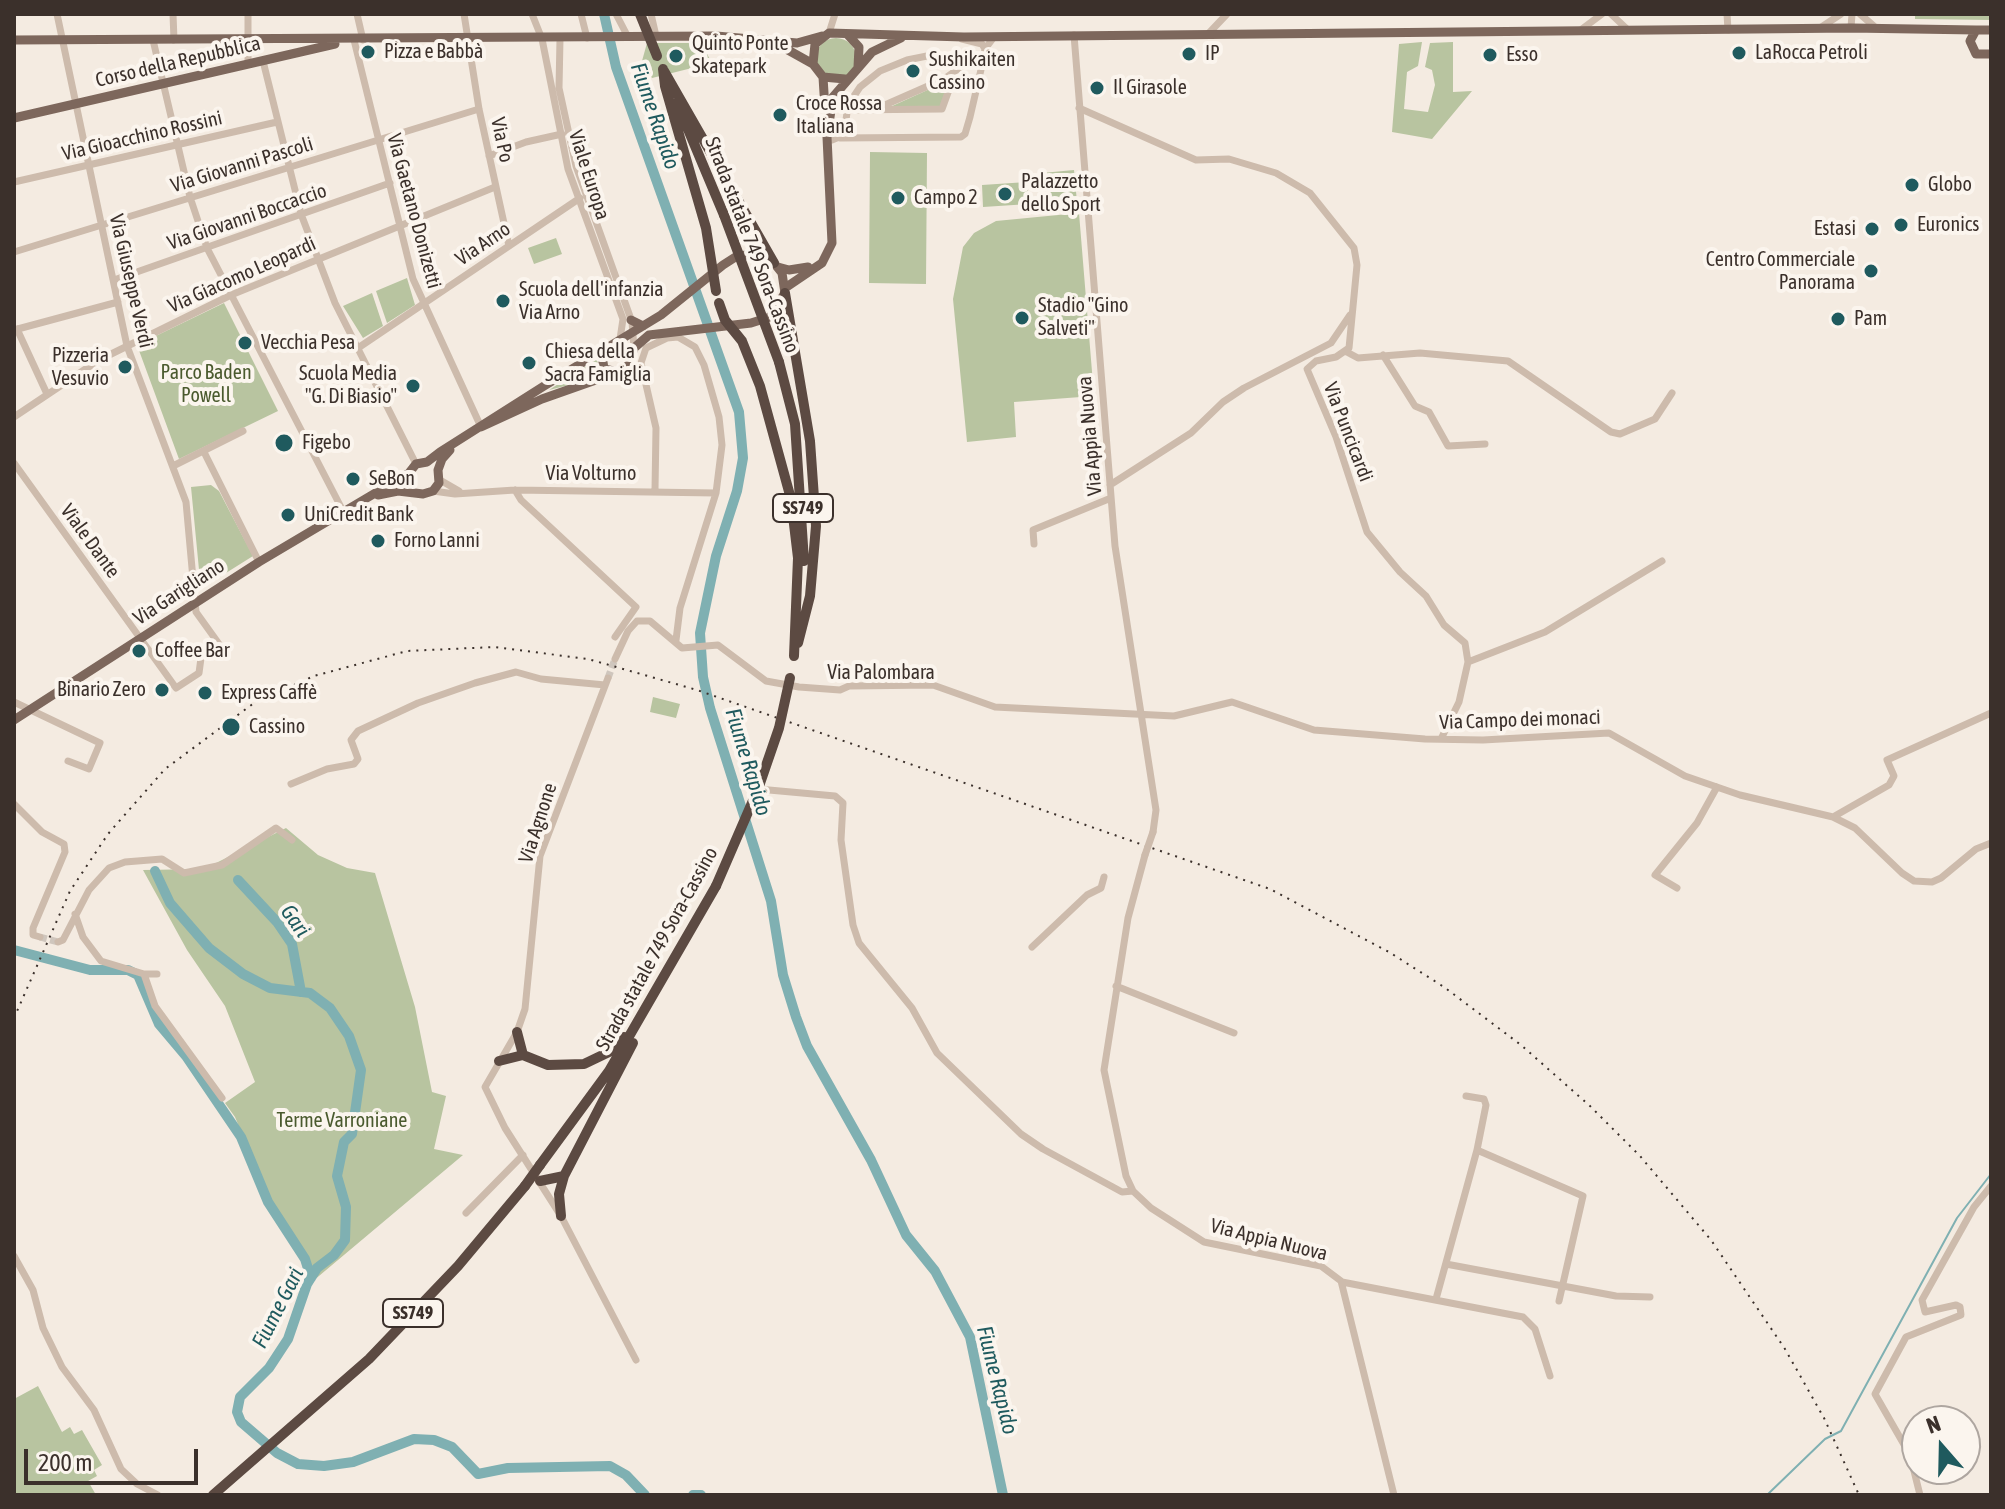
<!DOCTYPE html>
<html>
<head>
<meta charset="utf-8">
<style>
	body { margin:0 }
	#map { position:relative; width:2005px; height:1509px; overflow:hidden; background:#f4ebe1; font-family:"Asap Condensed",sans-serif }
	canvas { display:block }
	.frame { position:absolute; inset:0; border:16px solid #3b302b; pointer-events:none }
	.north { position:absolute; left:1901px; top:1405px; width:80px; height:80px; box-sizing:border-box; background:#fbf5ee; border:2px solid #aea6a0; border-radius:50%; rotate:340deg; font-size:22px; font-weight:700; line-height:32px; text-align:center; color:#3b302b }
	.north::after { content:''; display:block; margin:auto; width:28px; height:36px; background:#1f5a5e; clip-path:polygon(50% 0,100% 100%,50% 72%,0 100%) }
	.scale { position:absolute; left:24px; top:1449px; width:174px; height:36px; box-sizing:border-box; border:4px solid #3b302b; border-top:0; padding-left:10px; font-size:24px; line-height:28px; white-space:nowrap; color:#3b302b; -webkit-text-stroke:6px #fbf5ee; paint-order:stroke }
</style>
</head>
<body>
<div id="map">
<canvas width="2005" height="1509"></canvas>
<div class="frame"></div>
<div class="north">N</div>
<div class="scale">200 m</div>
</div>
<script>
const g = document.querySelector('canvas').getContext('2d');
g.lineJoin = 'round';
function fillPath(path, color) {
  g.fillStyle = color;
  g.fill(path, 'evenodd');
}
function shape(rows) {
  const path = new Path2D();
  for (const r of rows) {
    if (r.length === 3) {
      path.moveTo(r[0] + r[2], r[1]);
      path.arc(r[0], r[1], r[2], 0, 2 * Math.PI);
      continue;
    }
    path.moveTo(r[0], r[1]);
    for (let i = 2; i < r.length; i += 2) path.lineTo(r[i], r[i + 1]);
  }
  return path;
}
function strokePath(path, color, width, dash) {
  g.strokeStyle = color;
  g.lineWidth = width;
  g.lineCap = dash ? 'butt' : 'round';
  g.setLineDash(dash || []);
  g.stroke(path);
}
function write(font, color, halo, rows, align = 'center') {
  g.font = font + ' "Asap Condensed",sans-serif';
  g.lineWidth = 8;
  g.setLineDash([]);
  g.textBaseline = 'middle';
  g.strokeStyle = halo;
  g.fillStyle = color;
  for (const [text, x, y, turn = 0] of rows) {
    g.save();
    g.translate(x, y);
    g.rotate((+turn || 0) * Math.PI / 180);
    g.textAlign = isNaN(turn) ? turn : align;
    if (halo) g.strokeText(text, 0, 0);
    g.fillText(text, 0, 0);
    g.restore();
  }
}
fillPath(shape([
	[1915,14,1991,14,1991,20,1915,19],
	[836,58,20],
	[1422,42,1418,66,1407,72,1404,109,1428,112,1435,85,1432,70,1425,67,1430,43,1453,42,1453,92,1472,91,1432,139,1392,132,1399,44],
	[647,43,701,43,712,63,652,78,642,61],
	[943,83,947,88,943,106,890,107],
	[870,152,927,153,926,284,869,283],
	[1074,170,1077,202,1046,206,1042,173],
	[1027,182,1029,204,983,207,982,185],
	[1079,213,1094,396,1014,402,1016,437,967,442,953,299,963,247,974,233,996,221],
	[556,238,562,254,534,264,528,248],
	[407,278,415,305,387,323,376,291],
	[372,293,383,326,363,338,343,306],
	[224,303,278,411,179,459,137,345],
	[597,359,599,370,605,376,549,390],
	[211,485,219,491,253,556,210,583,200,580,191,487],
	[653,697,680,704,676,718,650,712],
	[286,828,318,855,347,868,375,873,415,1007,432,1092,446,1096,434,1149,463,1155,313,1281,297,1241,270,1201,235,1117,225,1103,255,1082,225,1006,187,950,143,870,204,869],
	[38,1386,62,1432,70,1427,74,1434,82,1430,102,1465,94,1470,97,1476,88,1481,96,1495,14,1495,14,1399]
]), '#b8c4a0');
strokePath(shape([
	[1767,1495,1825,1439,1841,1431,1957,1218,1991,1174]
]), '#7fb0b2', 2);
strokePath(shape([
	[604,14,616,67,739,412,743,458,737,491,716,556,700,633,703,677,710,708,771,901,783,975,796,1017,807,1046,871,1160,906,1235,935,1271,970,1337,1003,1495],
	[155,871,170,903,209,948,243,974,270,988,310,993,330,1008,349,1036,361,1070,352,1134,344,1142,337,1176,346,1207,345,1240,334,1255,317,1268,307,1284,288,1339,269,1368,240,1397,237,1412,241,1422,277,1453,298,1464,324,1466,353,1462,414,1439,434,1440,452,1447,478,1474,508,1468,610,1466,626,1475,645,1495],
	[238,880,277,922,292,944,301,992],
	[14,950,90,970,128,970,138,975,159,1024,186,1056,241,1137,268,1202,305,1259,311,1278],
	[693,1495,701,1495]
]), '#7fb0b2', 10);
strokePath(shape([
	[608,678,615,659],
	[40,937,58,942]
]), '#cfc6bd', 7, [7, 3.5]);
strokePath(shape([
	[173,14,174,40],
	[248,14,248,64],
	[357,14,363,40],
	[464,14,479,109,509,246],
	[532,14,542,39,568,169,623,319,620,339],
	[581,14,587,38],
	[616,14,628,37],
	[651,14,656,36],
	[1611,14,1628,30],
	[1727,14,1728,30],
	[1860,14,1876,28],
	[1820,28,1841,14],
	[1851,28,1852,14],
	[1582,29,1602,14],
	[829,33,835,14],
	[1208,34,1227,14],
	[1074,35,1115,546,1156,810,1153,832],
	[560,39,559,88,576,166,632,322,634,348],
	[962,39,982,44,985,49],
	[153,40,190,197,207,248,343,511],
	[354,40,413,279,481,427],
	[263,61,301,214,335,303,416,464],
	[878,108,944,79,972,59],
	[1079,108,1196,160,1229,159,1276,173,1310,193,1354,248,1357,265,1349,348,1336,357,1316,361,1307,369,1336,437,1367,532,1400,572,1426,596,1444,625,1465,643,1468,662,1459,702,1441,739],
	[847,110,942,109,950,87,944,79],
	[827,137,832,140,844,135,848,105,860,87,880,71,907,60,932,55,983,61,985,49,994,37],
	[840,138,961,137,965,134,970,117,983,61],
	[489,156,526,142,562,134],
	[14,182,277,122],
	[14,252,479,109],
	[114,280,390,183],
	[17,329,47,394],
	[14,330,118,302],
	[358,348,580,198],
	[1345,351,1358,358,1420,353,1508,361,1611,432,1620,434,1655,419,1672,393],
	[1383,355,1415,406,1429,412,1448,446,1485,444],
	[618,372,628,376,643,374],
	[14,417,99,360,231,295,495,187],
	[204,452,259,562],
	[14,463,176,688,199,673,201,658,219,644,196,612,186,502,127,346,57,14],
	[173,466,243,431],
	[440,480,459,491],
	[1110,485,1191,433,1223,402,1244,388,1331,343,1350,315],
	[515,490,521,500,636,607,615,637],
	[655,490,656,428,641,363,646,348,667,338,678,337,695,347,704,365,719,417,722,445,716,493,680,608,676,640],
	[433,491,455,494,515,490,716,493],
	[1034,544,1033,530,1111,498],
	[615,659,628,631,637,621,650,621,682,648,718,645,766,681,799,687,840,690,849,686,933,685,995,707,1174,716,1232,702,1314,730,1425,739,1483,740,1609,733,1685,776,1740,795,1833,817,1855,828,1902,873,1914,881,1932,882,1941,878,1976,849,1991,843],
	[1468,662,1545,632,1662,561],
	[608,678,540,856,525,1009,517,1032,485,1087,505,1128,561,1216,636,1360],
	[14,702,100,743,89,769,68,761],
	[291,784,327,769,354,764,358,759,351,740,358,731,418,703,475,683,516,672,541,679,605,685],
	[758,789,835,796,843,803,841,840,853,925,859,943,912,1008,937,1053,1021,1134,1043,1149,1122,1192,1133,1191],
	[14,804,42,832,64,844,65,852,33,928,33,935,40,937],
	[1833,817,1889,785,1894,776,1887,760,1991,713],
	[1145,855,1128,918,1104,1070,1126,1176,1133,1191,1151,1208,1204,1242,1321,1266,1341,1281,1394,1495],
	[1677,888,1655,875,1697,823,1717,787],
	[75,914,83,937,101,961,144,974,157,974],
	[58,942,63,940,89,890,109,868,125,862,162,859,184,873,222,865,276,828,292,840],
	[1032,947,1087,895,1101,888,1104,877],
	[144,974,155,1006,222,1098],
	[1116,986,1234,1033],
	[1477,1150,1583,1196,1559,1301],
	[466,1213,523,1155],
	[14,1256,33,1290,43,1328,62,1367,94,1410,121,1469,137,1484,158,1495],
	[1446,1264,1616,1296,1650,1297],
	[1342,1282,1523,1317,1535,1329,1550,1376],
	[1436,1299,1477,1150,1486,1105,1484,1099,1466,1096],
	[1920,1495,1910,1455,1875,1394,1906,1337,1961,1315,1960,1307,1956,1305,1925,1312,1922,1300,1974,1207,1991,1186]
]), '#cdbbac', 7);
strokePath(shape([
	[1991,30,1976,30,1970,41,1976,54,1991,54],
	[848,35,859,47,858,67],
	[14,40,716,36,797,43,822,36],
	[779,45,813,64],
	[823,77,825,109],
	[845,79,823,77,813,64,815,44,829,33,964,37,1851,28,1976,30],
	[14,118,335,44],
	[778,267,789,270,808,267],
	[785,288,822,263,832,243,827,137,833,97,872,52,901,38],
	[631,320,643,326],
	[606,350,602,355,604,369,618,372],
	[378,495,398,491,423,494,433,491,439,483,438,470,442,459,450,450],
	[14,720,259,562,409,473,416,464,427,462,440,452,544,386,661,315,723,265,737,256,757,254,774,263,782,273,785,293,770,317,751,323,649,335,634,348,627,369,542,399,481,427]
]), '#7d675c', 9);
strokePath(shape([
	[663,69,665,86,706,228,716,291],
	[664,71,774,263],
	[677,103,724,215],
	[785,293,810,441,816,526,810,596,798,643],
	[719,303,725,320,742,341,760,386,791,499,798,558,794,656],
	[779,362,795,424,804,561],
	[517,1032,523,1055],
	[499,1061,523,1055,548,1065,584,1064,609,1052,624,1037],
	[540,1165,609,1071,716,886],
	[540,1181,564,1176],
	[561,1216,559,1194,564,1176,633,1043],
	[213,1495,369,1359,458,1266,525,1186]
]), '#5c4a42', 10);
strokePath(shape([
	[14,1018,70,891,108,834,165,769,254,703,314,676,407,651,494,647,588,659,697,690,1270,889,1389,952,1444,987,1521,1045,1590,1106,1640,1156,1711,1240,1785,1349,1824,1418,1859,1495]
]), '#3b302b', 2, [2, 6]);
strokePath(shape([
	[1145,855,1153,832]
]), '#cdbbac', 7);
strokePath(shape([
	[640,14,657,56],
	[724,215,779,362],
	[716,886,758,789,779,728,790,678],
	[525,1186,540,1165]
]), '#5c4a42', 10);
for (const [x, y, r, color] of [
	[368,52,8,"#1f5a5e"],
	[1739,53,8,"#1f5a5e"],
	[1189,54,8,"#1f5a5e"],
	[1490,55,8,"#1f5a5e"],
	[676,56,8,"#1f5a5e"],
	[913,71,8,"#1f5a5e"],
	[1097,88,8,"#1f5a5e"],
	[780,115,8,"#1f5a5e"],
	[1912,185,8,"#1f5a5e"],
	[1005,194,8,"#1f5a5e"],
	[898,198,8,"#1f5a5e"],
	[1901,225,8,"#1f5a5e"],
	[1872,229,8,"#1f5a5e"],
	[1871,271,8,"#1f5a5e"],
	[503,301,8,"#1f5a5e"],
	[1022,318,8,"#1f5a5e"],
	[1838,319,8,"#1f5a5e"],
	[245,343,8,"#1f5a5e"],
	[529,363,8,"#1f5a5e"],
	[125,367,8,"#1f5a5e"],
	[413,386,8,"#1f5a5e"],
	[284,443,10,"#1f5a5e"],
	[353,479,8,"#1f5a5e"],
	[288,515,8,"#1f5a5e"],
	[378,541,8,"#1f5a5e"],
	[139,651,8,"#1f5a5e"],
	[162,690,8,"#1f5a5e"],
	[205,693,8,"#1f5a5e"],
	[231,727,10,"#1f5a5e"]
]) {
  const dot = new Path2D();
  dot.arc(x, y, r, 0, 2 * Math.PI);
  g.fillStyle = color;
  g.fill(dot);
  strokePath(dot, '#fbf5ee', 3);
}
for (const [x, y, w] of [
	[803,508,60],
	[413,1313,60]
]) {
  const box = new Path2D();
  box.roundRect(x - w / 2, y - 14, w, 28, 6);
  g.fillStyle = '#fbf5ee';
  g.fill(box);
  strokePath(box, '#3b302b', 2);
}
write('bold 18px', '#3b302b', null, [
	["SS749",803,508],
	["SS749",413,1313]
]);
write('20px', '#3b302b', '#fbf5ee', [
	["Quinto Ponte",692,44],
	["Skatepark",692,67],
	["Pizza e Babbà",384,52],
	["LaRocca Petroli",1755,53],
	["IP",1205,54],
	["Esso",1506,55],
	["Sushikaiten",929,60],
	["Cassino",929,83],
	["Il Girasole",1113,88],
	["Croce Rossa",796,104],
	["Italiana",796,127],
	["Palazzetto",1021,182],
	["dello Sport",1021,205],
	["Globo",1928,185],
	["Campo 2",914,198],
	["Euronics",1917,225],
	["Estasi",1856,229,"right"],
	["Centro Commerciale",1855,260,"right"],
	["Panorama",1855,283,"right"],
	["Scuola dell'infanzia",519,290],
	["Via Arno",519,313],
	["Stadio \"Gino",1038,306],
	["Salveti\"",1038,329],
	["Pam",1854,319],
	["Vecchia Pesa",261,343],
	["Chiesa della",545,352],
	["Sacra Famiglia",545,375],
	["Pizzeria",109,356,"right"],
	["Vesuvio",109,379,"right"],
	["Scuola Media",397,374,"right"],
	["\"G. Di Biasio\"",397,397,"right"],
	["Figebo",302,443],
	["SeBon",369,479],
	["UniCredit Bank",304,515],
	["Forno Lanni",394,541],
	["Coffee Bar",155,651],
	["Binario Zero",146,690,"right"],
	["Express Caffè",221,693],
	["Cassino",249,727]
], 'left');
write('20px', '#3b302b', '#fbf5ee', [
	["Corso della Repubblica",178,62,-13],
	["Via Gioacchino Rossini",142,136,-13],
	["Via Po",502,140,78],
	["Via Giovanni Pascoli",242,165,-17],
	["Viale Europa",589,175,72],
	["Via Gaetano Donizetti",414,211,75],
	["Via Giovanni Boccaccio",247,217,-19],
	["Via Arno",483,244,-34],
	["Strada statale 749 Sora-Cassino",752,245,69],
	["Via Giacomo Leopardi",242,275,-24],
	["Via Giuseppe Verdi",131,281,77],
	["Via Puncicardi",1348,432,69],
	["Via Appia Nuova",1090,436,-95],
	["Via Volturno",591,474],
	["Viale Dante",90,541,54],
	["Via Garigliano",179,592,-33],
	["Via Palombara",881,673],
	["Via Campo dei monaci",1520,720,-2],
	["Via Agnone",538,823,-72],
	["Strada statale 749 Sora-Cassino",657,949,-61],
	["Via Appia Nuova",1269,1240,14]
]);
write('20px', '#4a5a2e', '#fbf5ee', [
	["Parco Baden",206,373],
	["Powell",206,396],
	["Terme Varroniane",342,1121]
]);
write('italic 22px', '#1f5a5e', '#fbf5ee', [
	["Fiume Rapido",655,116,71],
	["Fiume Rapido",748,762,73],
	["Gari",295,921,55],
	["Fiume Gari",278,1308,-63],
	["Fiume Rapido",997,1380,76]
]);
</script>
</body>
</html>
